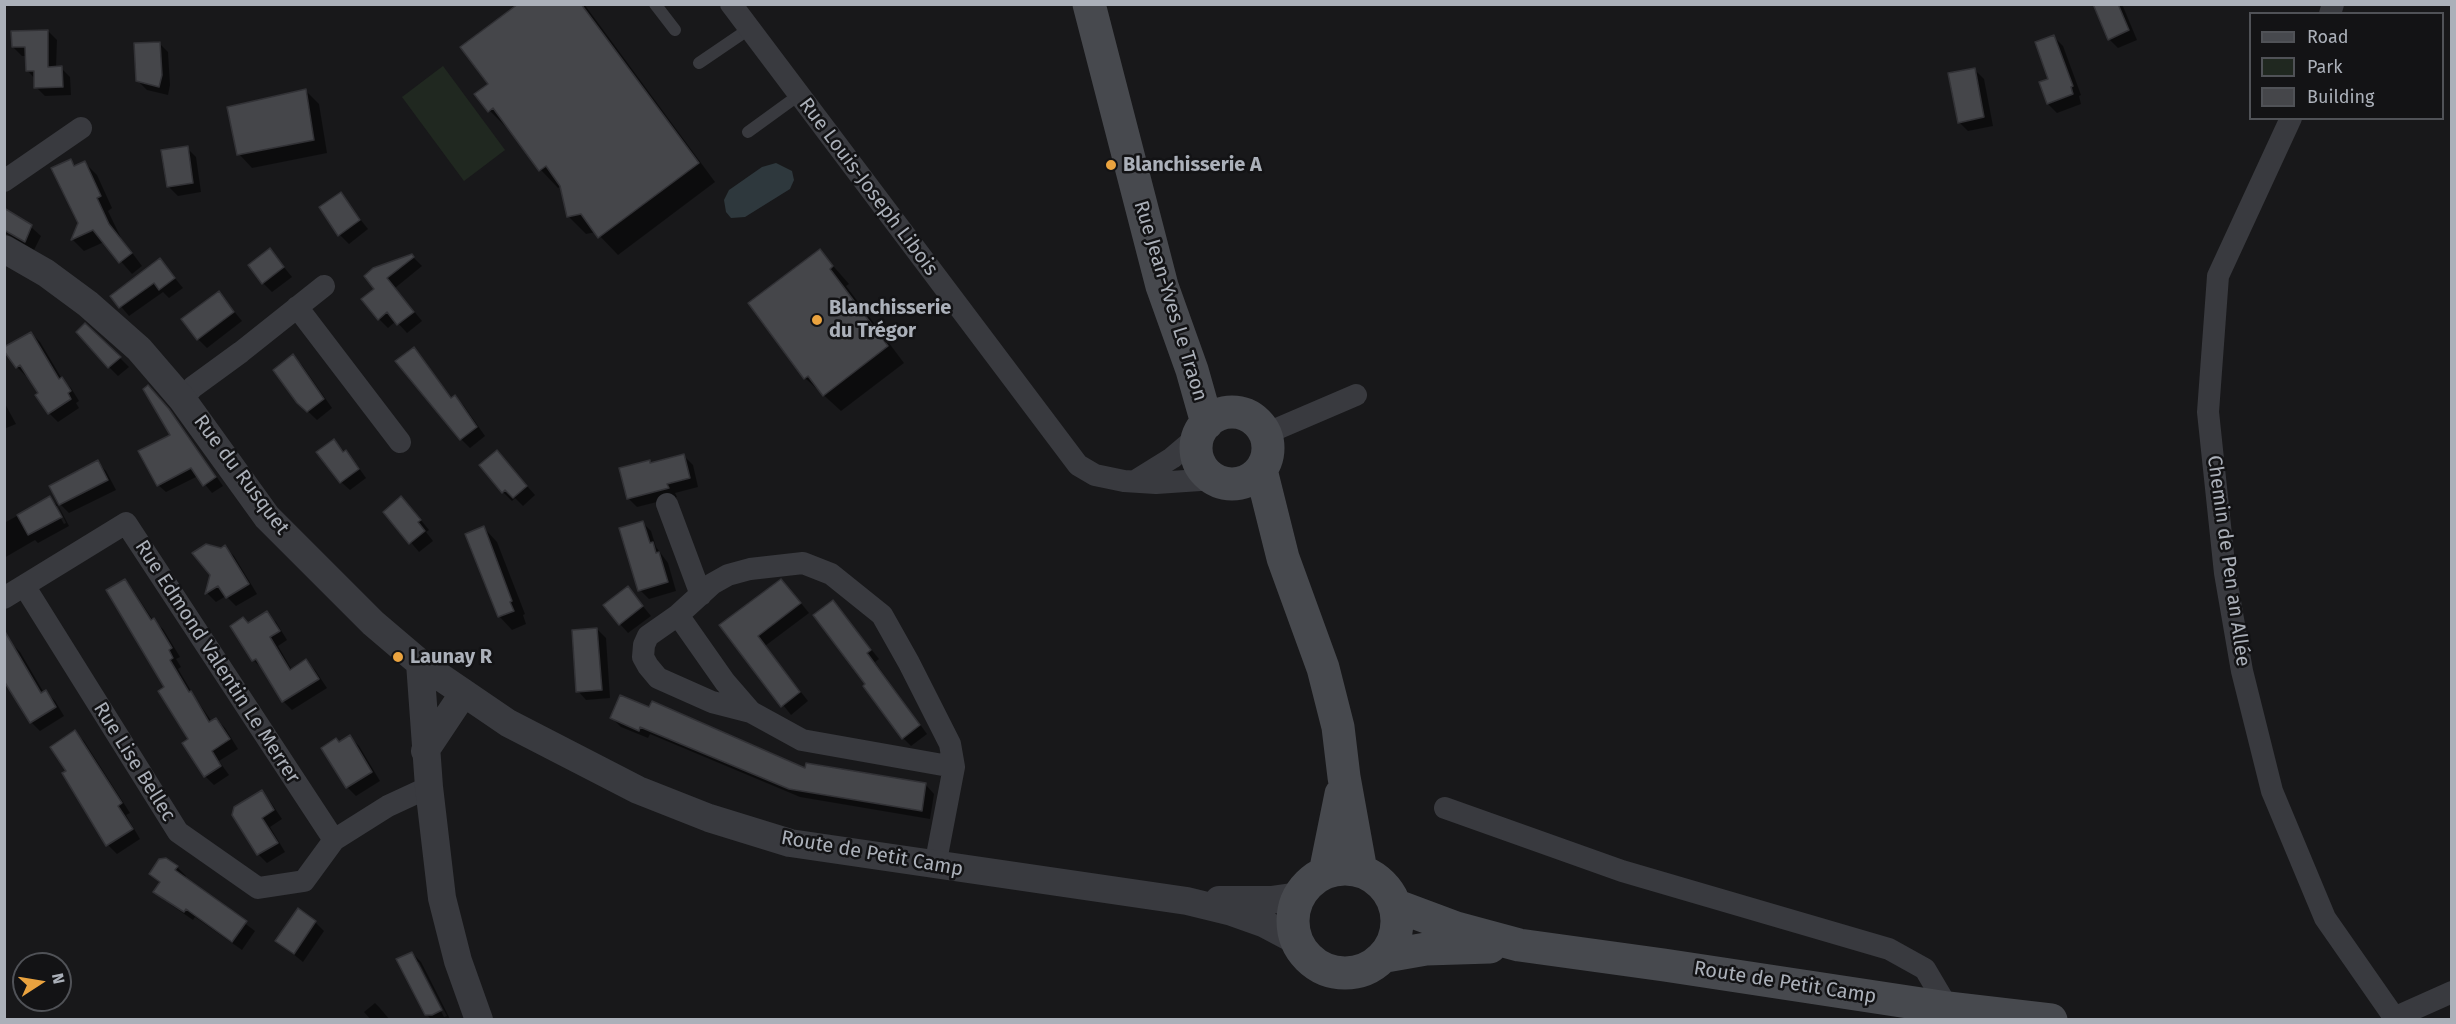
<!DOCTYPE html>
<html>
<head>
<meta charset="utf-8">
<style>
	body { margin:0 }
	#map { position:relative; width:2456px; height:1024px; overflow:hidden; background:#18181a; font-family:"Fira Sans",sans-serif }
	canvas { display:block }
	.frame { position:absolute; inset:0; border:6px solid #abb0b9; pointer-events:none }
	.legend { position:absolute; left:2249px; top:12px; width:195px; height:108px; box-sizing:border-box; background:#131315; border:2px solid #505257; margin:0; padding:8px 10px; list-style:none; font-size:18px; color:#abb0b9 }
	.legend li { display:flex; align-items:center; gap:12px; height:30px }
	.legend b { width:30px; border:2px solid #505257 }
	.north { position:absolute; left:12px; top:952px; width:60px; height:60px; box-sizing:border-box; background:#131315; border:2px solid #505257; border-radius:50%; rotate:78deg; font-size:16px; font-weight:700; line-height:24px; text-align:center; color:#abb0b9 }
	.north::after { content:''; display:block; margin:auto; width:21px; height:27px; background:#eaa33f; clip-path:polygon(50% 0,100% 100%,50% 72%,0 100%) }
</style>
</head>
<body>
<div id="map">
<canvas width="2456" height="1024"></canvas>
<div class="frame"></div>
<ul class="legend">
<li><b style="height:8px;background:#47494e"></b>Road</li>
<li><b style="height:16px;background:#202820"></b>Park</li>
<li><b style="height:16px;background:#45464a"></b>Building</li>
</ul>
<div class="north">N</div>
</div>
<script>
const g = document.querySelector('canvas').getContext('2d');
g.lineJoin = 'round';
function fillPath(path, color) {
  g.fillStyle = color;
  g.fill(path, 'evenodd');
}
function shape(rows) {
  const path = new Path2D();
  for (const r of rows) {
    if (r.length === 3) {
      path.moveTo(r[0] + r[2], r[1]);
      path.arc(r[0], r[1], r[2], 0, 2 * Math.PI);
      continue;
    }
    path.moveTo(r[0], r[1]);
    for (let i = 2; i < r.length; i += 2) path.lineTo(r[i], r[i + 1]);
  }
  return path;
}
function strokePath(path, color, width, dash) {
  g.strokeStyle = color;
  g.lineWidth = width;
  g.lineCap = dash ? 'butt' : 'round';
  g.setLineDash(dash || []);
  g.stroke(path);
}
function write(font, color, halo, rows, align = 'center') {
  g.font = font + ' "Fira Sans",sans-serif';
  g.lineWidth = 5;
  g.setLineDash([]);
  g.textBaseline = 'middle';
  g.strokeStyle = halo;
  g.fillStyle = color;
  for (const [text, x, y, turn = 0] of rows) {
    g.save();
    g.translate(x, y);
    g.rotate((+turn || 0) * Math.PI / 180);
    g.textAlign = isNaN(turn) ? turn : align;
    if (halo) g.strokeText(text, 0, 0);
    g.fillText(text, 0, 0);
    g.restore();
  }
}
fillPath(shape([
	[443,66,505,150,464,181,402,97]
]), '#202820');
fillPath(shape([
	[776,163,792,171,794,180,790,189,745,217,731,218,726,212,724,200,729,190,762,167]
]), '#2e383d');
fillPath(shape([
	[531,4,584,4,715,182,618,255,596,232,586,234,568,216,562,186,558,188,541,170,509,128,508,129,490,111,477,94,490,84],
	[2095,4,2122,4,2137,40,2118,48,2109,39],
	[48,31,57,40,56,68,61,68,70,77,71,95,45,96,36,87,35,79,27,70,27,56,22,56,13,47],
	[2054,37,2063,46,2081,95,2079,96,2081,104,2057,113,2048,104,2041,83,2050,79],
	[159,43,168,52,170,85,168,95,147,90,138,81],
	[1975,70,1984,79,1993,126,1968,131,1959,122],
	[305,90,319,104,327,153,252,168,239,154],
	[187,148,196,157,201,192,178,196,169,187],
	[71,161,77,167,85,163,97,175,112,208,108,211,121,238,142,266,132,274,104,242,84,251,73,240,80,223],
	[340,194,368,229,349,244,340,235],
	[4,210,31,227,41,236,34,250,4,232],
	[270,250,292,277,272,292,263,283],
	[820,251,849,284,846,286,904,363,841,411,805,378],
	[412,256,422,266,395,288,422,321,407,333,396,321,388,328,379,319,376,289,366,276],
	[160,260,183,288,169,298,163,292,129,316,112,296],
	[219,293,242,321,207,348,198,339],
	[31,333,40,342,62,379,71,388,79,401,76,403,79,408,58,422,49,413,28,375,26,376,17,367],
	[414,349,453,399,455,397,464,406,485,436,470,448,461,439],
	[293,356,302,365,332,408,317,420,298,402],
	[120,358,129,367,118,376,109,367],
	[156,395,177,419,223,486,212,493,198,476,166,492,158,485,172,435],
	[4,402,16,424,4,429],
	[334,441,354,461,366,478,350,490,341,482],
	[497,452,535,495,523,506,515,498,512,501,503,492],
	[684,456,693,465,698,487,675,493,677,497,637,507,628,498,649,462,652,464],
	[97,462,106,471,116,490,69,513,60,504],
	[50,498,59,507,69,526,38,543,35,540,4,558,4,523],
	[54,506,58,506,66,523,64,524],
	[410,507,429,530,426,532,433,541,419,552,385,512],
	[642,522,651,531,656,547,668,563,676,591,649,599,640,590],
	[484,528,497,542,525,614,523,615,526,624,512,630,499,616],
	[225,547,234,556,257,594,236,606,226,596,216,602,207,593,221,549],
	[124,581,133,590,153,620,163,629,180,657,176,659,181,667,178,669,194,696,212,722,216,719,225,728,238,749,219,761,229,775,214,785,205,776,184,743,190,739,166,688],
	[783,581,809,613,765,646,808,701,791,715,721,626],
	[628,588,651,616,628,633,620,624],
	[833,602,879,659,875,662,927,734,911,746,903,738,867,684],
	[267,613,276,622,287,640,278,646,292,670,306,661,315,670,327,688,292,710,283,701,263,669,253,660,249,624],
	[597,629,606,638,610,698,586,700,578,691],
	[11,643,20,652,44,693,46,692,55,701,64,716,40,731,31,722],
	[612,718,807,770,926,785,934,794,930,819,800,797,650,734,648,738,621,727],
	[75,732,84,741,130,813,126,815,140,839,117,854,108,845,68,772],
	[350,737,359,746,380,781,356,796,347,787,340,744],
	[261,792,270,801,282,819,270,827,285,852,267,863,258,854,234,815],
	[177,867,186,876,185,878,255,931,242,950,195,917,193,920,164,900,155,891,161,884,151,874],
	[315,922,324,931,303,962,277,941],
	[412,953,421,962,450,1019,432,1020,426,1014],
	[416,962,419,962,447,1016,444,1017],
	[375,1003,379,1007,390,1020,371,1020,364,1012]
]), '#0007');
const building = shape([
	[518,4,581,4,699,163,598,238,581,214,567,217,560,186,546,166,539,171,493,108,488,112,474,94,488,84,460,47,518,4],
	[2093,4,2118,4,2129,30,2108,40,2093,4],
	[48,30,48,67,62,66,63,87,34,88,34,71,26,71,25,47,12,47,11,31,48,30],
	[2054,35,2073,86,2071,87,2073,94,2047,104,2039,82,2048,79,2035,42,2054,35],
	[160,42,162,75,159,87,136,81,134,43,160,42],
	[1975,68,1984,117,1958,123,1948,73,1975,68],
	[306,89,314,140,237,155,227,107,306,89],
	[188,146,193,183,167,187,161,150,188,146],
	[71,159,74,166,85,161,101,196,97,198,109,224,132,253,119,263,93,230,71,240,78,223,51,168,71,159],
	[341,192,360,220,338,236,319,207,341,192],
	[4,208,32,225,25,242,4,230,4,208],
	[270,248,284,267,262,284,248,265,270,248],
	[820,249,833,266,830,269,888,346,823,396,808,376,804,379,748,303,820,249],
	[412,254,414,257,387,278,414,312,397,325,387,312,378,320,361,299,374,289,364,276,373,268,412,254],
	[160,258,175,278,159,290,154,283,119,308,110,296,160,258],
	[219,291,234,312,197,340,181,319,219,291],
	[85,323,121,357,108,368,76,332,85,323],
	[31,332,59,379,62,377,71,391,68,393,71,399,48,414,35,395,38,393,20,365,16,368,4,351,4,347,31,332],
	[414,347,451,398,455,395,477,427,460,440,395,361,414,347],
	[293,354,324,399,307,412,297,403,273,370,293,354],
	[148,385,169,409,216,477,203,486,191,468,157,486,138,451,170,435,143,389,148,385],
	[334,439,343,452,346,450,359,469,340,483,316,452,334,439],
	[497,450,527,486,513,498,505,490,502,493,479,465,497,450],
	[684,454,690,478,667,484,669,488,627,499,619,468,650,460,650,463,684,454],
	[98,460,108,480,59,505,49,486,98,460],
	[50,496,62,517,28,535,17,515,50,496],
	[401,496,421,520,418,522,425,531,409,544,383,512,401,496],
	[643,521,650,543,653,542,656,553,659,552,668,582,638,591,619,528,643,521],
	[484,526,512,601,510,602,514,611,498,617,465,534,484,526],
	[206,544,221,548,225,545,249,584,226,598,218,586,205,594,210,575,192,553,206,544],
	[125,579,151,620,154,618,172,648,169,650,173,658,170,660,189,692,191,691,209,722,216,718,230,739,212,751,221,766,204,777,182,743,188,739,158,691,164,687,106,590,125,579],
	[781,579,801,603,758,636,800,692,781,707,719,625,781,579],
	[628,586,643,606,619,625,603,605,628,586],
	[833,600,871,650,867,653,920,725,902,739,863,686,865,684,813,615,833,600],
	[267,611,280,631,270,637,290,670,306,659,319,679,282,702,256,659,252,661,230,626,243,617,248,623,267,611],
	[597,628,602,690,576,692,572,630,597,628],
	[4,630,41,693,46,690,56,707,30,723,4,681,4,630],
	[620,695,649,707,652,701,805,768,806,763,926,783,922,811,789,789,640,727,639,731,610,718,620,695],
	[75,730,122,803,118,806,133,829,106,846,62,773,66,771,50,747,75,730],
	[350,735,372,772,346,788,321,748,336,738,339,742,350,735],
	[262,790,274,810,262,818,278,843,257,855,232,815,234,807,262,790],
	[166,858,178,866,175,870,247,921,232,942,186,909,184,912,153,892,160,882,149,874,159,859,166,858],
	[298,908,316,921,294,954,275,941,298,908],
	[412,952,442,1010,432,1015,425,1015,396,959,412,952]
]);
fillPath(building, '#45464a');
strokePath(building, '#323236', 1.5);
strokePath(shape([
	[655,4,675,30],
	[699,63,749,29],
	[748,132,799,95]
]), '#393a3f', 12);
strokePath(shape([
	[731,4,1078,465,1095,475,1124,481,1156,483,1215,479],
	[2330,14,2333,4],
	[2291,118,2218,276,2208,412,2225,573,2242,671,2272,791,2325,918,2396,1020],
	[4,181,81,128],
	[297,307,400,442],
	[182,399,193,387,241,352,324,286],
	[1265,434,1356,395],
	[1135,481,1172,458,1198,436],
	[667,504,701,595],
	[25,587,178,832,258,888,304,881,334,840,388,806,429,787],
	[4,598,126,523,334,840],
	[678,615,648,636,644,645,643,657,648,666,658,678,712,702,751,712],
	[1445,808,1622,871,1889,949,1925,969,1948,1008],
	[935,866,954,767,950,744,909,663,882,615,831,574,803,563,750,569,728,575,712,584,678,615,725,682,751,712,802,740,954,767],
	[2396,1017,2452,992]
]), '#393a3f', 22);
strokePath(shape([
	[4,249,46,273,88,304,139,349,182,399,267,517,373,623,420,663,508,723,638,790,709,818,790,843,1187,901,1232,912,1263,923,1297,941],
	[420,663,429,787,442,898,458,961,479,1020],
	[425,751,463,694],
	[1219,900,1271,900,1299,896]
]), '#393a3f', 28);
strokePath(shape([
	[1089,4,1162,286,1192,370,1207,423],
	[1232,448,36],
	[1261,470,1283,558,1323,668,1338,727,1344,777,1361,871],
	[1345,921,52],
	[1325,873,1341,794],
	[1397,906,1456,928,1519,945,1664,965,1948,1008,2051,1020],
	[1386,956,1426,949,1490,947]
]), '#47494e', 33);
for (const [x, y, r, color] of [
	[1111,165,6,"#eaa33f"],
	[817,320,6,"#eaa33f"],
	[398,657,6,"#eaa33f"]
]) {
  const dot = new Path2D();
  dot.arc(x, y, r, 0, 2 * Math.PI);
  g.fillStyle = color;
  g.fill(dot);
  strokePath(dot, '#131315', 2);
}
write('bold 20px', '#abb0b9', '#131315', [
	["Blanchisserie A",1123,165],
	["Blanchisserie",829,308],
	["du Trégor",829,331],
	["Launay R",410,657]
], 'left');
write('20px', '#abb0b9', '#131315', [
	["Rue Louis-Joseph Libois",868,187,53],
	["Rue Jean-Yves Le Traon",1170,301,73],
	["Rue du Rusquet",241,475,53],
	["Chemin de Pen an Allée",2228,561,82],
	["Rue Edmond Valentin Le Merrer",217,662,57],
	["Rue Lise Bellec",134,762,58],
	["Route de Petit Camp",872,854,10],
	["Route de Petit Camp",1785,983,9]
]);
</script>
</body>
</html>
